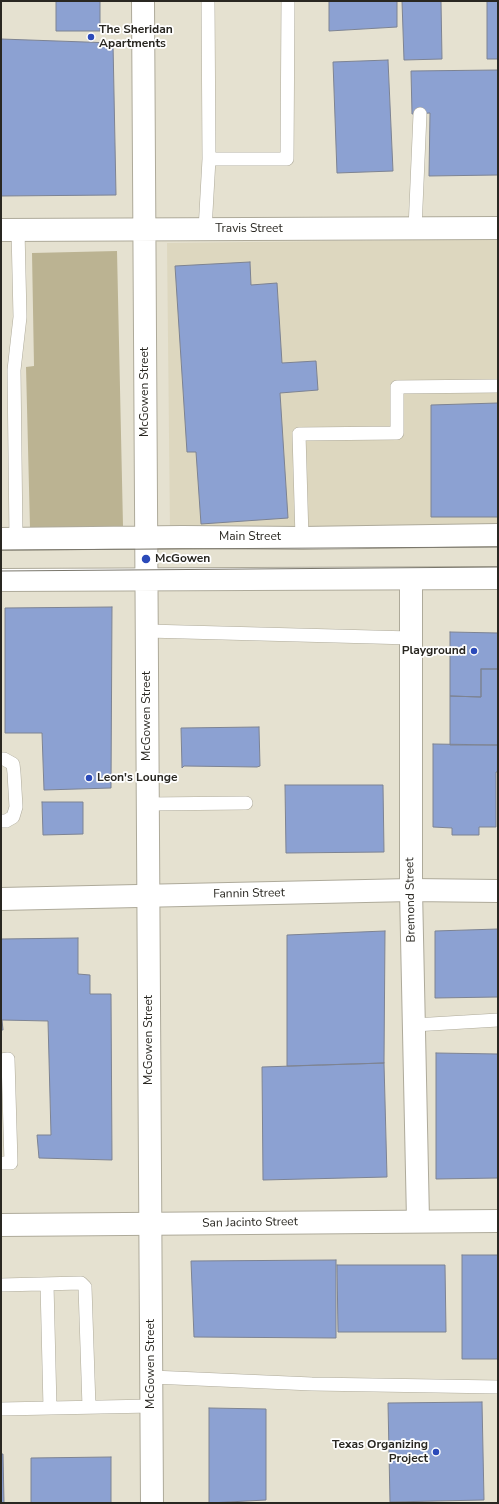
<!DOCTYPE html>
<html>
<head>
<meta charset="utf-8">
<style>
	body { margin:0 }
	#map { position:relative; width:499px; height:1504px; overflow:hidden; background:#e5e1d0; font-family:"Nunito Sans",sans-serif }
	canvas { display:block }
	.frame { position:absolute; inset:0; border:2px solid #292721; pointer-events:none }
</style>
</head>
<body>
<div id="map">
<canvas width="499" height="1504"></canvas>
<div class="frame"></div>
</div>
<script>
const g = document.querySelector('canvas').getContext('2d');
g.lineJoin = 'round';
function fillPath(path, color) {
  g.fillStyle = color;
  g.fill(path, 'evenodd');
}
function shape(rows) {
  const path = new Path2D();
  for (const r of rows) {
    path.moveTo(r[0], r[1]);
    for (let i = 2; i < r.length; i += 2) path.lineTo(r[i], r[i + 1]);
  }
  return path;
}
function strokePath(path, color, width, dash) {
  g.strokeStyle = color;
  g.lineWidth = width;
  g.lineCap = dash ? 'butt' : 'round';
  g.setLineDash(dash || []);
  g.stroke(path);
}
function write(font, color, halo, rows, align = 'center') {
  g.font = font + ' "Nunito Sans",sans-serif';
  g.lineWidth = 3.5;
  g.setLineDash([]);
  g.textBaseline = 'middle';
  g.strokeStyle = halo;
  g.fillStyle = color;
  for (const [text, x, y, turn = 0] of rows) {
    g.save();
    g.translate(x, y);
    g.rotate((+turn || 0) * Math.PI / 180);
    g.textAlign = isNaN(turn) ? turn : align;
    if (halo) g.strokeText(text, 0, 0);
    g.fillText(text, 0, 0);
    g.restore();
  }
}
fillPath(shape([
	[498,239,498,524,170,532,167,243]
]), '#ddd7bf');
fillPath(shape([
	[117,251,123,526,30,528,26,367,34,366,32,253]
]), '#bbb392');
const building = shape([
	[56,1,100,1,100,31,56,31,56,1],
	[329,1,397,1,397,27,329,31,329,1],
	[402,1,441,1,442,59,404,60,402,1],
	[487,1,498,1,498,59,487,59,487,1],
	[1,39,113,43,116,195,1,196,1,39],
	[388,60,393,171,337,173,333,62,388,60],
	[498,70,498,175,429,176,430,113,412,114,411,71,498,70],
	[250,262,251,285,277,283,282,363,316,361,318,390,280,393,288,518,201,524,196,452,187,452,175,266,250,262],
	[498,403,498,517,431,517,431,405,498,403],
	[112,607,111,788,44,790,42,733,5,733,5,608,112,607],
	[450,632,498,633,498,669,481,669,481,697,450,696,450,632],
	[481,669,498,669,498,745,450,745,450,696,481,697,481,669],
	[259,727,260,766,257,767,184,766,182,768,181,728,259,727],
	[433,744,498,745,498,772,496,772,496,827,479,827,479,835,452,835,452,828,433,827,433,744],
	[285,785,383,785,384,852,286,853,285,785],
	[42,802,83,802,83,834,43,835,42,802],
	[498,929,498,997,435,998,435,931,498,929],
	[385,931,384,1063,287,1066,287,935,385,931],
	[78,938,78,974,90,975,90,994,111,994,112,1160,39,1158,37,1135,51,1135,48,1021,2,1020,3,1030,1,1030,1,939,78,938],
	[436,1053,498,1054,498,1178,436,1179,436,1053],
	[384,1063,387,1177,263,1180,262,1067,384,1063],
	[462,1255,498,1255,498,1359,462,1359,462,1255],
	[336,1260,336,1338,194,1337,191,1261,336,1260],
	[337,1265,445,1265,446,1332,338,1332,337,1265],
	[482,1402,484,1500,390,1502,388,1403,482,1402],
	[209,1408,266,1409,266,1500,209,1503,209,1408],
	[1,1454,3,1454,4,1503,1,1503,1,1454],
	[111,1457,111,1503,31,1503,31,1458,111,1457]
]);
fillPath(building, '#8ca1d2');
strokePath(building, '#7d8392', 1);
const lane = shape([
	[209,159,287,159,288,1],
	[415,229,420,114],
	[205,230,209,159,208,1],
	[302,538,299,434,397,433,397,387,498,386],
	[16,539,14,370,20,317,18,230],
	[147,631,411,638],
	[1,759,4,759,13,764,14,773,16,807,13,817,6,821,1,821],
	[148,804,246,803],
	[414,1025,498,1020],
	[1,1060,8,1059,11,1163,1,1163],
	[47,1284,50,1408],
	[1,1285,81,1283,85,1287,89,1407],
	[152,1377,312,1384,498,1387],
	[1,1409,152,1406]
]);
const street = shape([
	[411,579,411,890,418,1220]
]);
const secondary = shape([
	[143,1,152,1503],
	[1,230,498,228],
	[1,539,182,537,302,538,498,535],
	[1,580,498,578]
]);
const primary = shape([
	[1,899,411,890,498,891],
	[1,1225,498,1221]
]);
strokePath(lane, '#aeaa9a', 14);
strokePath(street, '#aeaa9a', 24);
strokePath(secondary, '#aeaa9a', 24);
strokePath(primary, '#aeaa9a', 24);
strokePath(lane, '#fff', 13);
strokePath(street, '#fff', 22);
strokePath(secondary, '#fff', 22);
strokePath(primary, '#fff', 22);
strokePath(shape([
	[1,550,498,547],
	[1,571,498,567]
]), '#79766b', 1);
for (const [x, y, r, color] of [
	[91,37,4,"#2b4ab9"],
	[146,559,5,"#2b4ab9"],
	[474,651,4,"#2b4ab9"],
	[89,778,4,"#2b4ab9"],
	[436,1452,4,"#2b4ab9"]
]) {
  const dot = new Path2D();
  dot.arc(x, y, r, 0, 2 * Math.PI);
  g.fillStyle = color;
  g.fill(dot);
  strokePath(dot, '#fff', 1.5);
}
write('bold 12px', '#292721', '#fff', [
	["The Sheridan",99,30],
	["Apartments",99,44],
	["McGowen",155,559],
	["Playground",466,651,"right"],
	["Leon's Lounge",97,778],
	["Texas Organizing",428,1445,"right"],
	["Project",428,1459,"right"]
], 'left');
write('12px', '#292721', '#fff', [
	["Travis Street",249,229],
	["McGowen Street",145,392,-90],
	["Main Street",250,537],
	["McGowen Street",147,716,-90],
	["Fannin Street",249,894,-1],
	["Bremond Street",411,900,-91],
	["McGowen Street",149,1040,-90],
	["San Jacinto Street",250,1223,-1],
	["McGowen Street",151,1364,-90]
]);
</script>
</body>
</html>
